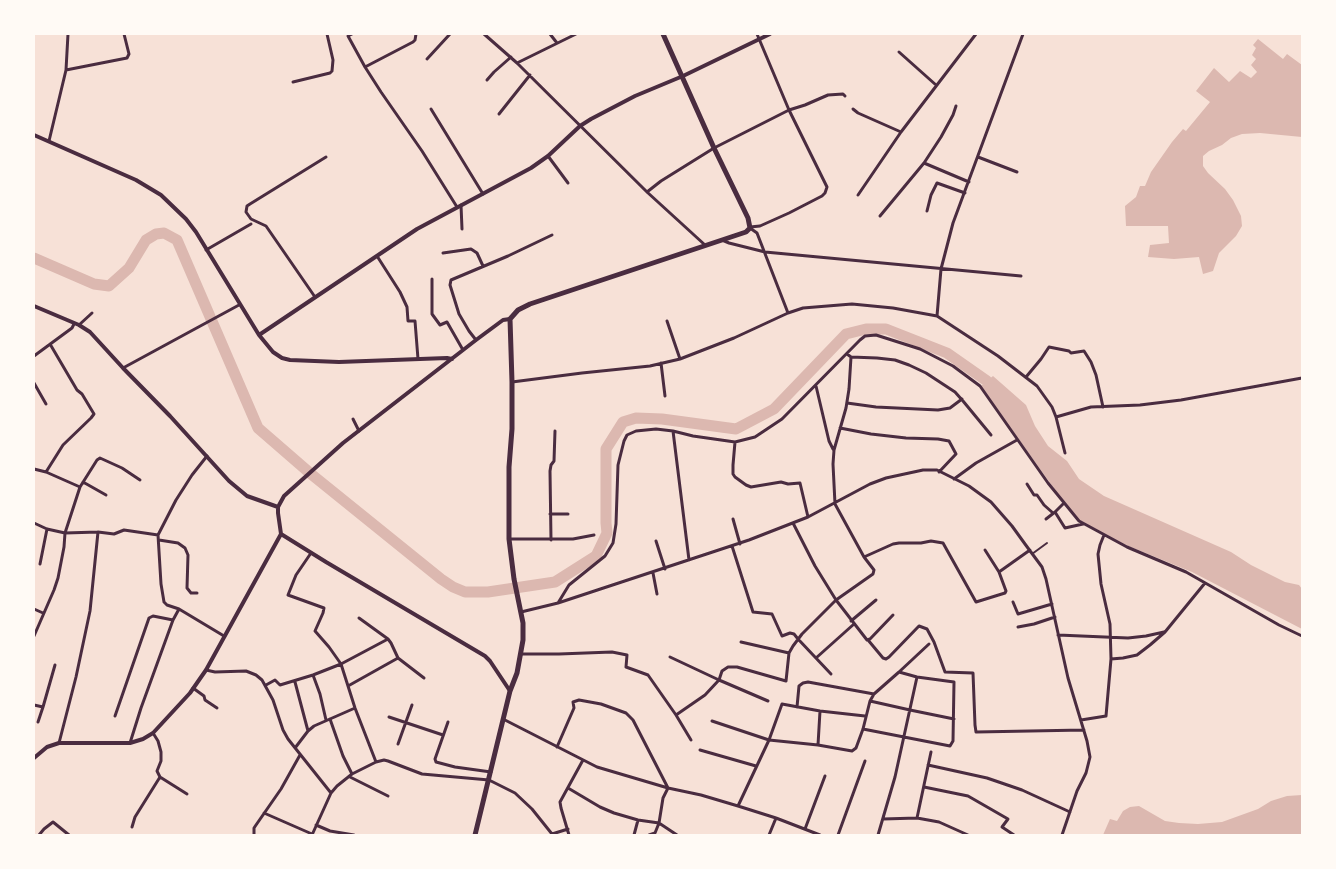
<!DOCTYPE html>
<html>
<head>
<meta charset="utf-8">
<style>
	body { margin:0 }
	#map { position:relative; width:1336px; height:869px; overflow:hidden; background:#f7e1d7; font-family:Georgia,serif }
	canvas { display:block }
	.frame { position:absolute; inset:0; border:35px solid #fffaf5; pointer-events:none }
</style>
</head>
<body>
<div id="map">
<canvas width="1336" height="869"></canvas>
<div class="frame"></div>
</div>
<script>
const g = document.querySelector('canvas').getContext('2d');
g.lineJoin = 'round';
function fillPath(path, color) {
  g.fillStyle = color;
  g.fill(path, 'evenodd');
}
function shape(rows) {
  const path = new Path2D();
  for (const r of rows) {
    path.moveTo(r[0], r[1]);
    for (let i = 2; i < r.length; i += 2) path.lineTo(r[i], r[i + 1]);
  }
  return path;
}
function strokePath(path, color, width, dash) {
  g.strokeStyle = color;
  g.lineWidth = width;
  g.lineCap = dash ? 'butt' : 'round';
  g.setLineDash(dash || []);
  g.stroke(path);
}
fillPath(shape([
	[1258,39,1283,59,1287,54,1302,65,1302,137,1260,133,1242,134,1231,138,1222,145,1209,151,1203,156,1203,166,1208,173,1225,189,1233,200,1241,216,1242,226,1236,236,1219,253,1213,271,1203,274,1199,257,1174,259,1148,257,1150,245,1169,243,1168,226,1126,226,1125,206,1136,197,1140,186,1145,186,1151,172,1172,142,1183,129,1186,131,1210,102,1196,91,1214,68,1229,82,1240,71,1251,78,1257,72,1251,65,1256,59,1252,55,1256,48,1253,45],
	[993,376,1026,405,1035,426,1048,446,1067,461,1079,479,1104,496,1231,552,1251,565,1285,582,1299,585,1302,589,1302,629,1192,572,1116,541,1078,520,1061,498,1006,422,981,386],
	[1302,795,1302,835,1103,835,1110,819,1117,821,1123,811,1130,807,1139,806,1165,821,1179,823,1198,824,1222,822,1258,809,1271,801,1287,796]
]), '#dcb8b0');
strokePath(shape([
	[34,258,94,284,109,286,129,268,146,240,156,234,164,233,177,240,258,428,311,474,441,579,453,587,465,592,488,592,555,582,596,556,607,533,606,523,606,449,623,422,636,418,662,419,736,429,774,409,846,334,866,329,886,329,947,353,987,381]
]), '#dcb8b0', 11);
strokePath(shape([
	[1032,554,1047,543]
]), '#4a2c40', 2);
strokePath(shape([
	[352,34,348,36,365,67,381,92,422,151,457,207],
	[484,34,517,63,647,192,705,245],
	[550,34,557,43],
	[899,52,936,85],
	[427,59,450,34],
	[517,63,576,34],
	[365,67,413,42,415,40,416,34],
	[66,70,68,34],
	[487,80,494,72,511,57],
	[293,82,330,73,332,71,333,60,327,34],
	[431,109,483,194],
	[853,109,858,113,901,132],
	[499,114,530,75],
	[49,141,66,70,127,58,129,54,124,34],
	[548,156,568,183],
	[978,157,1017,172],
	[924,163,969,182],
	[647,192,661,181,714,148,789,110,805,105,828,95,843,94,845,96],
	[858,195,901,132,976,34],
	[461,205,462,229],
	[927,211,931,195,937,183,965,193],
	[880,216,924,163,941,137,953,115,956,106],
	[750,227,760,226,789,213,822,196,825,193,827,187,789,110,757,34],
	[750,228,757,233,788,313],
	[722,240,729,243,765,252,1021,276],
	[206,250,251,224],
	[443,253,471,249,477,253,483,266],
	[377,256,400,292,407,307,408,321,415,321,418,359],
	[432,279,432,314,440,325,447,322,463,350],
	[315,297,266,226,251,219,246,212,247,206,250,204,326,157],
	[937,316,941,269,953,223,1023,34],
	[667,321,680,359],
	[79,325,92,313],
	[476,340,469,331,459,314,450,285,451,280,508,256,552,235],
	[847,354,851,357,849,389,846,408,834,450,833,464,835,504,864,557,874,570,873,574,836,600,867,640,870,639,893,615],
	[34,356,72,328,74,324],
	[851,357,877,358,895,360,909,365,926,373,955,392,963,401,991,435],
	[661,363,665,396],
	[123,368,239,305],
	[1026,377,1041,359,1049,347,1069,351,1071,353,1084,351,1091,362,1096,375,1103,407],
	[512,382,582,373,650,366,680,359,734,338,788,313,803,308,852,304,893,308,937,316,998,356,1037,386,1052,407,1056,417,1065,453],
	[34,383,46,404],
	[816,386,829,441,833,449],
	[847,403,876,407,938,410,950,408,962,399],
	[1056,417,1091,407,1140,405,1181,400,1302,378],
	[353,419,359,431],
	[840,428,871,434,906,438,938,439,949,441,956,454,939,472],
	[673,431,689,560],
	[735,442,733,465,733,474,735,477,746,485,751,487,781,482,788,484,800,483,808,517],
	[34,469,46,472,80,487],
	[46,472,63,445,91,418,94,414,82,394,77,390,50,344],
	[954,479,976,463,1017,440],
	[83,482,106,495],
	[1027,484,1034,495,1037,495,1044,505,1053,513],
	[1055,512,1064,503],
	[550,514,568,514],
	[733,519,740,544],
	[1046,519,1055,512,1065,528,1083,524],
	[34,523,47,529,65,533,98,532,114,534,124,530,158,535],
	[158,535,161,584,164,602,167,605,179,609,224,636],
	[158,535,176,500,192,475,207,456],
	[509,539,573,539,594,535],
	[159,540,178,543,185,548,188,555,187,588,191,593,197,593],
	[551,540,550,471,551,465,554,461,555,431],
	[656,541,665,569],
	[732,546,753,612,772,614,782,636,790,633,794,634,798,639,831,674],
	[985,550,999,572],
	[311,553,296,575,288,595,324,608,323,613,315,631,329,647,341,664,355,708,376,762],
	[864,557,893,544,899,543,921,543,931,541,943,543,976,602,1005,593,1006,591,999,572,1030,550],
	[40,564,47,529],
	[653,573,657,594],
	[1013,602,1018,614,1052,604],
	[558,603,569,585,605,556,613,543,616,524,618,465,624,441,627,435,636,431,656,429,673,431,693,436,735,442,755,437,782,419,860,340,865,336,876,335,920,349,953,366,980,386,1048,483,1079,521,1127,547,1186,572,1279,625,1302,636],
	[34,609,43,613],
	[521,612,558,603,749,540,808,517,870,484,886,478,923,470,937,470,969,486,991,502,1012,526,1025,544,1042,567,1046,579,1068,678,1087,741,1090,757,1086,773,1077,791,1062,835],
	[359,618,388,639,391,643,398,658],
	[851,621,876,600],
	[1018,627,1034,624,1055,617],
	[1058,635,1128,638,1146,636,1164,632],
	[34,636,54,590,58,578,64,547,65,533,80,487,97,460,100,458,122,468,140,480],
	[868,640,883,658,886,659,889,657,919,626,927,629,934,642,945,672,973,673,975,725,976,732,1084,730],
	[741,642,789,653],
	[521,654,559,654,612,652,627,655,626,667,648,675,676,715,691,740],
	[670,657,719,680,768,701],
	[398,658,424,678],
	[816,658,854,624],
	[1111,659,1123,658,1137,655,1150,645,1165,632,1205,583],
	[206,670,215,672,246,671,256,675,262,680,273,700,283,730,288,739,331,793],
	[899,672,929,644],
	[313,675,320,694,326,720],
	[295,682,308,731],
	[266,685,275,680,280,685,313,675,341,664,388,639],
	[348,686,398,658],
	[193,688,204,696,205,700,217,708],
	[870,701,910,710,954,719],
	[34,705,43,707,55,665],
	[797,707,799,686,803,683,808,682,874,694],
	[676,715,705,695,719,680,722,671,728,667,737,667,786,681,789,653,793,646,802,634,836,600,815,566,793,523],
	[115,716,149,618,153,616,173,620],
	[389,717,443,735],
	[330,719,343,756,352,774],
	[503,719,597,767,668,788,701,795,738,806,776,818,820,835],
	[1081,720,1106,716,1111,659,1110,624,1101,584,1098,554,1100,545,1104,535],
	[712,721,769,740,818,745,852,751,856,748,863,729,870,701,874,694,899,672,917,677,954,682,953,741,950,746,863,729],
	[38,722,43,707],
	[448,722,435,759,436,762,455,767,491,772],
	[59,743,76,677,90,611,98,532],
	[130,743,141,708,173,620,179,609],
	[398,744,412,705],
	[818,745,820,711],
	[557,747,574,708,573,702,579,700,601,704,626,713,633,720,668,788,663,798,659,823,655,833,649,835],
	[295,748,308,731,314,726,355,708],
	[700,750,756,766],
	[928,765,987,778,1022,790,1070,812],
	[160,777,187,794],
	[350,777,388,796],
	[924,787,968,796,1008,819,1002,827,1014,835],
	[568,788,600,807,614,813,638,820,659,823,677,835],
	[738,806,769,740,782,704,820,711,865,716],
	[264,813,312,834],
	[917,818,939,822,968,835],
	[883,819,917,818,931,752],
	[316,825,330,831,354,835],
	[132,827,135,817,160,777,157,771,161,761,161,752,158,741,153,733],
	[805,829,825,776],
	[39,835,44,829,53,822,69,835],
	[254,835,254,828,256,825,281,789,300,755],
	[312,835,331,793,337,786,352,774,376,762,384,760,388,761,422,774,489,780,515,793,532,809,552,834,568,829],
	[569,835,561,808,560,802,583,760],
	[634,835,638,820],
	[769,835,776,818],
	[838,835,865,761],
	[878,835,895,777,917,677]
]), '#4a2c40', 3);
strokePath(shape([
	[34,135,136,180,161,195,186,219,196,232,259,335,273,352,282,358,290,360,339,362,447,358,452,359],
	[34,306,79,325,90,332,123,368,170,416,229,481,247,496,278,507],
	[510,319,503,320,476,340,343,443,284,496,278,507,278,513,281,534,326,562,485,656,490,661,510,691],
	[259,335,417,229,531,168,548,156,580,126,591,119,635,96,683,76,770,34],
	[34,758,47,747,59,743,130,743,143,739,153,733,190,693,206,670,281,534]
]), '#4a2c40', 4);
strokePath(shape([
	[475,835,510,691,517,673,523,640,523,623,514,579,509,539,509,467,512,429,512,382,510,319,518,310,530,304,746,232,750,228,748,218,714,148,663,34]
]), '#4a2c40', 5);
</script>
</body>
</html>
